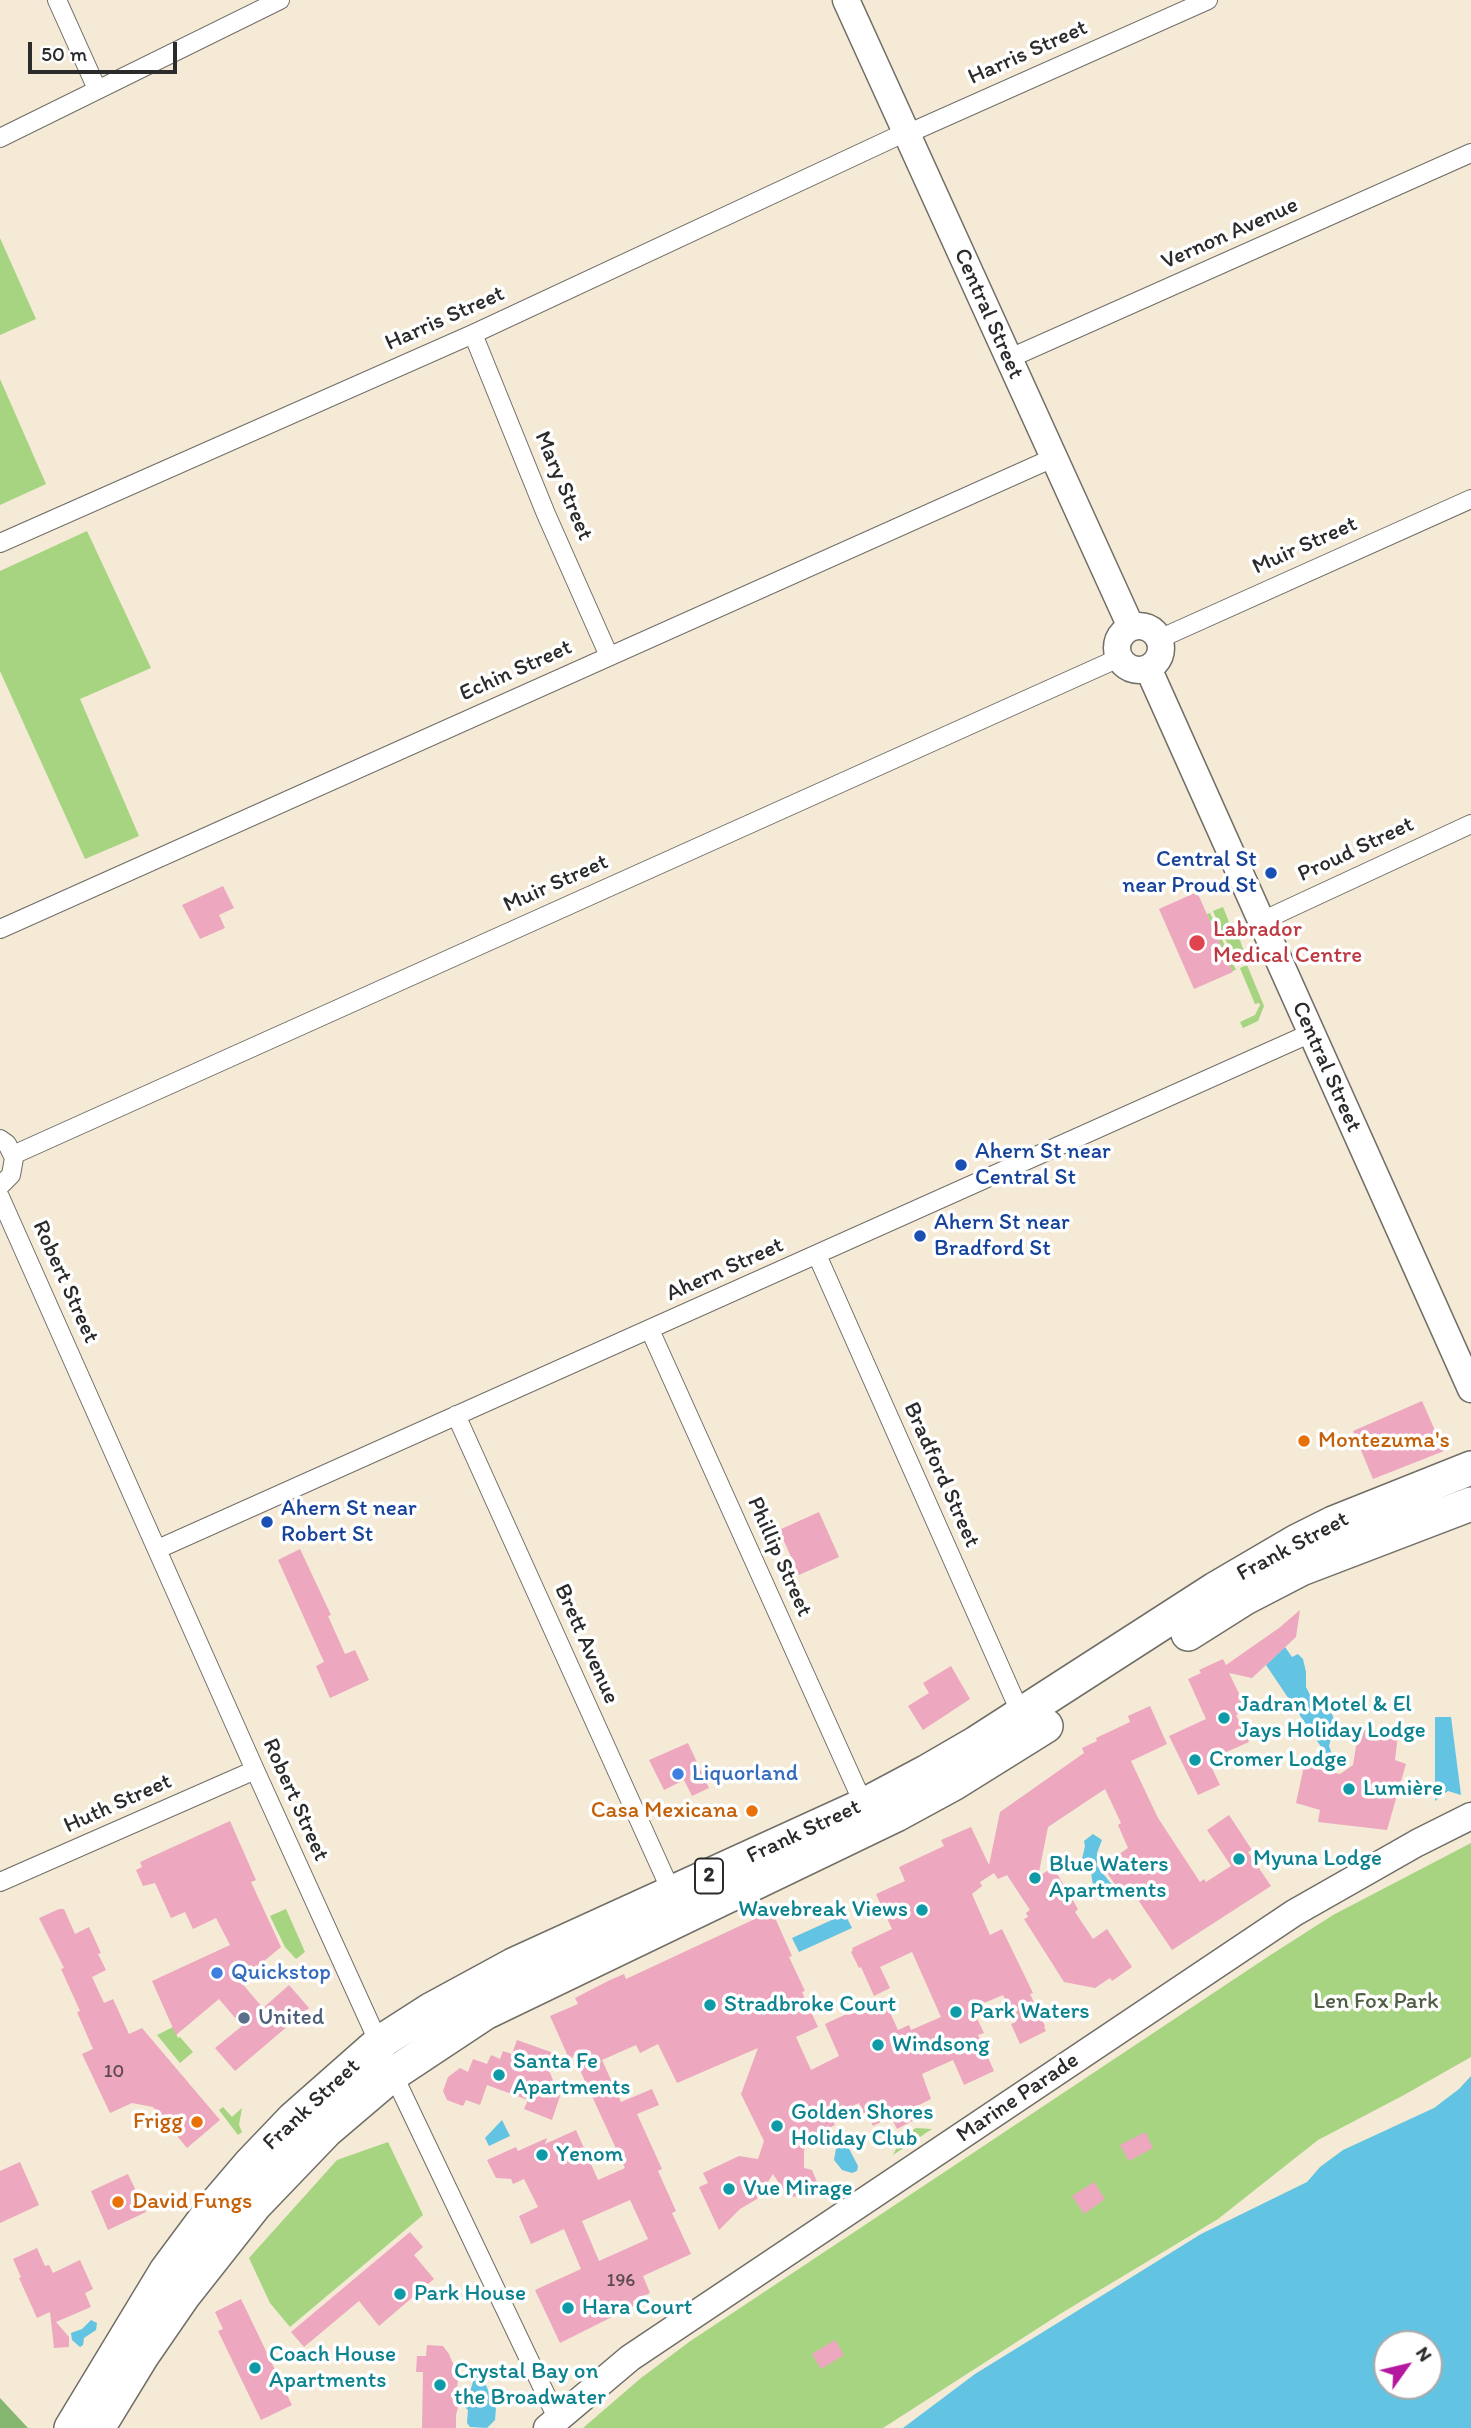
<!DOCTYPE html>
<html>
<head>
<meta charset="utf-8">
<style>
	body { margin:0 }
	#map { position:relative; width:1471px; height:2428px; overflow:hidden; background:#f4ead6; font-family:Itim,sans-serif }
	canvas { display:block }
	.north { position:absolute; left:1373px; top:2330px; width:70px; height:70px; box-sizing:border-box; background:#fff; border:2px solid #aaa; border-radius:50%; rotate:56deg; font-size:19px; font-weight:700; line-height:28px; text-align:center; color:#2b2b2b }
	.north::after { content:''; display:block; margin:auto; width:24px; height:32px; background:#b5179e; clip-path:polygon(50% 0,100% 100%,50% 72%,0 100%) }
	.scale { position:absolute; left:28px; top:42px; width:149px; height:32px; box-sizing:border-box; border:4px solid #2b2b2b; border-top:0; padding-left:9px; font-size:21px; line-height:24px; white-space:nowrap; color:#2b2b2b; -webkit-text-stroke:5px #fff; paint-order:stroke }
</style>
</head>
<body>
<div id="map">
<canvas width="1471" height="2428"></canvas>
<div class="north">N</div>
<div class="scale">50 m</div>
</div>
<script>
const g = document.querySelector('canvas').getContext('2d');
g.lineJoin = 'round';
function fillPath(path, color) {
  g.fillStyle = color;
  g.fill(path, 'evenodd');
}
function shape(rows) {
  const path = new Path2D();
  for (const r of rows) {
    if (r.length === 3) {
      path.moveTo(r[0] + r[2], r[1]);
      path.arc(r[0], r[1], r[2], 0, 2 * Math.PI);
      continue;
    }
    path.moveTo(r[0], r[1]);
    for (let i = 2; i < r.length; i += 2) path.lineTo(r[i], r[i + 1]);
  }
  return path;
}
function strokePath(path, color, width, dash) {
  g.strokeStyle = color;
  g.lineWidth = width;
  g.lineCap = dash ? 'butt' : 'round';
  g.setLineDash(dash || []);
  g.stroke(path);
}
function write(font, color, halo, rows, align = 'center') {
  g.font = font + ' Itim,sans-serif';
  g.lineWidth = 7;
  g.setLineDash([]);
  g.textBaseline = 'middle';
  g.strokeStyle = halo;
  g.fillStyle = color;
  for (const [text, x, y, turn = 0] of rows) {
    g.save();
    g.translate(x, y);
    g.rotate((+turn || 0) * Math.PI / 180);
    g.textAlign = isNaN(turn) ? turn : align;
    if (halo) g.strokeText(text, 0, 0);
    g.fillText(text, 0, 0);
    g.restore();
  }
}
fillPath(shape([
	[0,238,36,319,0,335],
	[0,379,46,484,0,505],
	[87,531,151,668,80,699,139,836,85,859,0,671,0,571],
	[1223,907,1234,935,1238,934,1246,958,1236,963,1213,911],
	[1210,913,1236,970,1232,971,1207,914],
	[1247,965,1264,1006,1258,1021,1243,1028,1240,1022,1255,1015,1260,1005,1259,1003,1255,1004,1240,968],
	[1471,1843,1471,2057,1404,2095,1318,2140,1218,2219,1060,2314,883,2428,583,2428,641,2378,689,2342,1269,1956,1333,1915],
	[286,1909,305,1952,296,1959,285,1947,270,1916],
	[173,2027,178,2038,180,2037,193,2052,180,2063,157,2035],
	[223,2107,232,2117,242,2108,239,2125,242,2132,238,2135,219,2110],
	[916,2128,932,2129,893,2155,903,2135],
	[388,2142,423,2215,290,2327,270,2303,249,2258,337,2160]
]), '#a6d481');
fillPath(shape([
	[0,2398,28,2428,0,2428]
]), '#84b66f');
fillPath(shape([
	[1285,1647,1292,1657,1298,1654,1303,1659,1306,1672,1306,1687,1311,1697,1327,1707,1333,1716,1334,1728,1329,1746,1333,1757,1330,1760,1266,1665],
	[1435,1717,1451,1717,1461,1795,1448,1791,1435,1801],
	[1093,1834,1102,1840,1097,1853,1097,1866,1113,1886,1111,1893,1105,1897,1094,1891,1091,1873,1082,1859,1085,1846,1084,1841],
	[845,1914,852,1928,799,1952,792,1938],
	[1471,2076,1471,2428,903,2428,975,2374,1098,2298,1201,2234,1307,2182,1320,2167,1343,2150,1434,2108,1459,2089],
	[1387,2344,1429,2344,1429,2386,1387,2386],
	[502,2120,510,2136,489,2146,485,2138],
	[844,2139,858,2166,857,2171,852,2173,842,2170,834,2160,837,2143],
	[91,2320,97,2323,96,2330,84,2338,83,2345,80,2347,72,2340,71,2333,82,2329],
	[476,2371,480,2372,496,2408,495,2420,487,2428,470,2427,467,2423,468,2410,463,2405,468,2399]
]), '#63c3e2');
fillPath(shape([
	[223,886,234,908,219,915,225,928,200,939,182,905],
	[1197,892,1233,972,1194,989,1159,909],
	[1422,1401,1444,1451,1373,1479,1353,1431],
	[819,1512,839,1557,799,1575,779,1530],
	[300,1549,331,1615,328,1616,345,1654,355,1650,369,1680,330,1698,316,1666,324,1662,278,1560],
	[1300,1610,1296,1637,1252,1678,1229,1673,1247,1710,1236,1715,1249,1742,1208,1760,1220,1785,1198,1795,1169,1736,1206,1719,1188,1679,1201,1673,1199,1670,1223,1659,1226,1665,1279,1628],
	[951,1666,970,1699,923,1730,908,1706,929,1693,923,1683],
	[1150,1706,1167,1744,1131,1761,1158,1818,1200,1882,1204,1879,1206,1882,1231,1866,1207,1830,1229,1815,1252,1850,1248,1852,1271,1886,1172,1950,1132,1891,1124,1897,1102,1866,1128,1848,1118,1825,1121,1823,1105,1789,1048,1827,1038,1877,1053,1867,1078,1909,1075,1912,1093,1939,1107,1929,1132,1967,1112,1981,1110,1978,1095,1988,1064,1982,1024,1919,1028,1917,1026,1913,1030,1910,1007,1875,998,1879,994,1873,980,1882,982,1886,972,1894,990,1935,1002,1929,1033,1993,1030,1994,1045,2026,1044,2027,1046,2031,1020,2044,1011,2024,1016,2022,1003,1995,972,2008,984,2033,978,2035,994,2071,964,2085,953,2060,922,2074,931,2099,911,2109,916,2119,897,2129,891,2117,873,2126,870,2119,867,2121,859,2103,830,2116,835,2125,808,2139,804,2151,804,2168,812,2170,817,2182,807,2187,801,2196,791,2197,786,2194,773,2174,757,2199,740,2209,719,2230,699,2187,708,2183,703,2173,739,2156,758,2159,764,2141,741,2094,758,2048,677,2083,658,2044,640,2053,636,2045,602,2060,621,2102,652,2089,659,2105,637,2114,662,2169,658,2171,676,2211,672,2213,691,2254,643,2276,650,2293,633,2301,634,2306,560,2343,535,2290,581,2269,564,2229,531,2244,519,2216,538,2207,524,2179,513,2184,511,2179,496,2178,487,2160,516,2147,518,2151,547,2138,545,2144,576,2130,598,2180,625,2168,573,2055,571,2063,550,2016,578,2004,575,1998,610,1980,624,1974,626,1979,772,1911,792,1956,789,1957,805,1991,802,1992,818,2027,796,2037,811,2070,839,2056,825,2024,883,1997,898,2030,909,2025,911,2030,941,2017,912,1952,880,1967,890,1988,874,1996,861,1967,859,1968,851,1952,853,1950,852,1948,892,1929,876,1894,905,1881,899,1867,944,1846,941,1840,971,1827,989,1865,1000,1812,1084,1753,1082,1748,1097,1741,1096,1738,1130,1722,1128,1716],
	[630,2200,648,2239,599,2261,582,2221],
	[1359,1728,1398,1735,1395,1760,1406,1764,1387,1830,1318,1822,1320,1810,1296,1803,1304,1766,1340,1774,1353,1765],
	[688,1743,709,1788,692,1796,684,1780,664,1790,649,1760],
	[230,1821,256,1880,251,1882,281,1947,240,1981,263,2008,289,1985,309,2008,235,2071,215,2048,242,2026,219,1999,176,2035,152,1981,230,1945,216,1918,193,1929,185,1912,171,1918,155,1883,143,1886,136,1870,142,1867,140,1862],
	[59,1909,64,1909,75,1934,89,1927,101,1953,98,1954,106,1970,92,1977,104,2003,113,1999,129,2034,142,2028,220,2120,187,2148,153,2107,132,2103,110,2113,82,2054,93,2049,77,2012,80,2011,61,1969,64,1968,39,1918],
	[517,2040,562,2056,546,2064,560,2096,552,2120,524,2109,528,2100,487,2085,480,2105,466,2100,463,2106,447,2100,443,2091,448,2077,460,2068,468,2072,473,2059,487,2064,491,2055,500,2059,503,2051,512,2054],
	[1145,2132,1153,2148,1129,2161,1120,2145],
	[20,2162,39,2205,0,2223,0,2171],
	[128,2174,146,2212,108,2230,91,2191],
	[1094,2182,1105,2199,1084,2214,1072,2196],
	[410,2232,423,2247,414,2255,434,2279,379,2326,359,2301,304,2347,291,2332],
	[37,2248,45,2266,49,2265,53,2273,80,2260,93,2289,85,2293,91,2307,56,2322,69,2337,69,2347,54,2348,50,2312,37,2318,19,2278,21,2277,13,2259],
	[241,2299,292,2405,261,2420,218,2331,223,2329,215,2312],
	[835,2340,844,2355,821,2369,812,2354],
	[427,2345,443,2346,449,2354,456,2371,458,2382,456,2390,460,2400,456,2415,456,2428,422,2428,423,2372,416,2372,417,2356,426,2356]
]), '#eda7bf');
const street = shape([
	[57,0,97,89],
	[907,134,1208,0],
	[0,138,280,0],
	[473,334,546,514,609,656],
	[1008,359,1471,153],
	[0,543,473,334,906,132],
	[1159,639,1471,499],
	[1262,921,1471,824],
	[0,929,1053,458],
	[0,1139,7,1144,14,1158,11,1175,0,1186],
	[13,1155,1119,658],
	[0,1197,255,1770,393,2074,557,2418],
	[817,1255,1021,1714],
	[650,1330,864,1805],
	[456,1415,672,1893],
	[158,1549,1311,1033],
	[0,1882,255,1770]
]);
const secondary = shape([
	[846,0,1131,627],
	[1139,648,22],
	[1148,668,1471,1389],
	[547,2428,630,2358,1294,1913,1417,1843,1471,1816]
]);
const highway = shape([
	[1188,1634,1245,1598,1301,1569,1471,1504],
	[71,2428,166,2271,215,2205,250,2164,294,2118,379,2043,432,2009,513,1965,864,1805,926,1772,976,1743,1215,1589,1297,1541,1333,1523,1471,1468],
	[98,2428,142,2356,184,2295,255,2205,326,2131,393,2074,485,2013,896,1815,953,1784,1046,1726]
]);
strokePath(street, '#716e67', 20);
strokePath(secondary, '#716e67', 29);
strokePath(highway, '#716e67', 36);
strokePath(street, '#fff', 18);
strokePath(secondary, '#fff', 26);
strokePath(highway, '#fff', 33);
for (const [x, y, r, color] of [
	[1271,873,7,"#1a4fb4"],
	[1197,943,9,"#e0444e"],
	[961,1165,7,"#1a4fb4"],
	[920,1236,7,"#1a4fb4"],
	[1304,1441,7,"#e8710a"],
	[267,1522,7,"#1a4fb4"],
	[1224,1718,7,"#0f9aa8"],
	[1195,1760,7,"#0f9aa8"],
	[678,1774,7,"#3f7fe0"],
	[1349,1789,7,"#0f9aa8"],
	[752,1811,7,"#e8710a"],
	[1239,1859,7,"#0f9aa8"],
	[1035,1878,7,"#0f9aa8"],
	[922,1910,7,"#0f9aa8"],
	[217,1973,7,"#3f7fe0"],
	[710,2005,7,"#0f9aa8"],
	[956,2012,7,"#0f9aa8"],
	[244,2018,7,"#5c6f8a"],
	[878,2045,7,"#0f9aa8"],
	[499,2075,7,"#0f9aa8"],
	[197,2122,7,"#e8710a"],
	[777,2126,7,"#0f9aa8"],
	[542,2155,7,"#0f9aa8"],
	[729,2189,7,"#0f9aa8"],
	[118,2202,7,"#e8710a"],
	[400,2294,7,"#0f9aa8"],
	[568,2308,7,"#0f9aa8"],
	[255,2368,7,"#0f9aa8"],
	[440,2385,7,"#0f9aa8"]
]) {
  const dot = new Path2D();
  dot.arc(x, y, r, 0, 2 * Math.PI);
  g.fillStyle = color;
  g.fill(dot);
  strokePath(dot, '#fff', 2.5);
}
write('19px', '#5c4a50', null, [
	["10",114,2072],
	["196",621,2281]
]);
for (const [x, y, w] of [
	[709,1876,28]
]) {
  const box = new Path2D();
  box.roundRect(x - w / 2, y - 17.5, w, 35, 5);
  g.fillStyle = '#fff';
  g.fill(box);
  strokePath(box, '#2b2b2b', 2);
}
write('bold 21px', '#2b2b2b', null, [
	["2",709,1876]
]);
write('23px', '#2b2b2b', '#fff', [
	["Harris Street",1028,53,-24],
	["Vernon Avenue",1230,234,-24],
	["Central Street",988,314,66],
	["Harris Street",445,319,-24],
	["Mary Street",563,486,67],
	["Muir Street",1305,546,-24],
	["Echin Street",516,671,-24],
	["Proud Street",1356,850,-25],
	["Muir Street",556,884,-24],
	["Central Street",1326,1067,66],
	["Ahern Street",725,1270,-24],
	["Robert Street",65,1282,66],
	["Bradford Street",941,1475,66],
	["Frank Street",1293,1547,-28],
	["Phillip Street",779,1557,66],
	["Brett Avenue",586,1644,66],
	["Robert Street",295,1800,66],
	["Huth Street",118,1804,-24],
	["Frank Street",804,1832,-25],
	["Marine Parade",1018,2098,-34],
	["Frank Street",312,2105,-43]
]);
write('23px', '#164399', '#fff', [
	["Central St",1257,860,"right"],
	["near Proud St",1257,886,"right"],
	["Ahern St near",975,1152],
	["Central St",975,1178],
	["Ahern St near",934,1223],
	["Bradford St",934,1249],
	["Ahern St near",281,1509],
	["Robert St",281,1535]
], 'left');
write('23px', '#be3a42', '#fff', [
	["Labrador",1213,930],
	["Medical Centre",1213,956]
], 'left');
write('23px', '#c56008', '#fff', [
	["Montezuma's",1318,1441],
	["Casa Mexicana",738,1811,"right"],
	["Frigg",183,2122,"right"],
	["David Fungs",132,2202]
], 'left');
write('23px', '#0d838f', '#fff', [
	["Jadran Motel & El",1238,1705],
	["Jays Holiday Lodge",1238,1731],
	["Cromer Lodge",1209,1760],
	["Lumière",1363,1789],
	["Myuna Lodge",1253,1859],
	["Blue Waters",1049,1865],
	["Apartments",1049,1891],
	["Wavebreak Views",908,1910,"right"],
	["Stradbroke Court",724,2005],
	["Park Waters",970,2012],
	["Windsong",892,2045],
	["Santa Fe",513,2062],
	["Apartments",513,2088],
	["Golden Shores",791,2113],
	["Holiday Club",791,2139],
	["Yenom",556,2155],
	["Vue Mirage",743,2189],
	["Park House",414,2294],
	["Hara Court",582,2308],
	["Coach House",269,2355],
	["Apartments",269,2381],
	["Crystal Bay on",454,2372],
	["the Broadwater",454,2398]
], 'left');
write('23px', '#366cbe', '#fff', [
	["Liquorland",692,1774],
	["Quickstop",231,1973]
], 'left');
write('23px', '#505e45', '#fff', [
	["Len Fox Park",1376,2002]
]);
write('23px', '#4e5e75', '#fff', [
	["United",258,2018]
], 'left');
</script>
</body>
</html>
